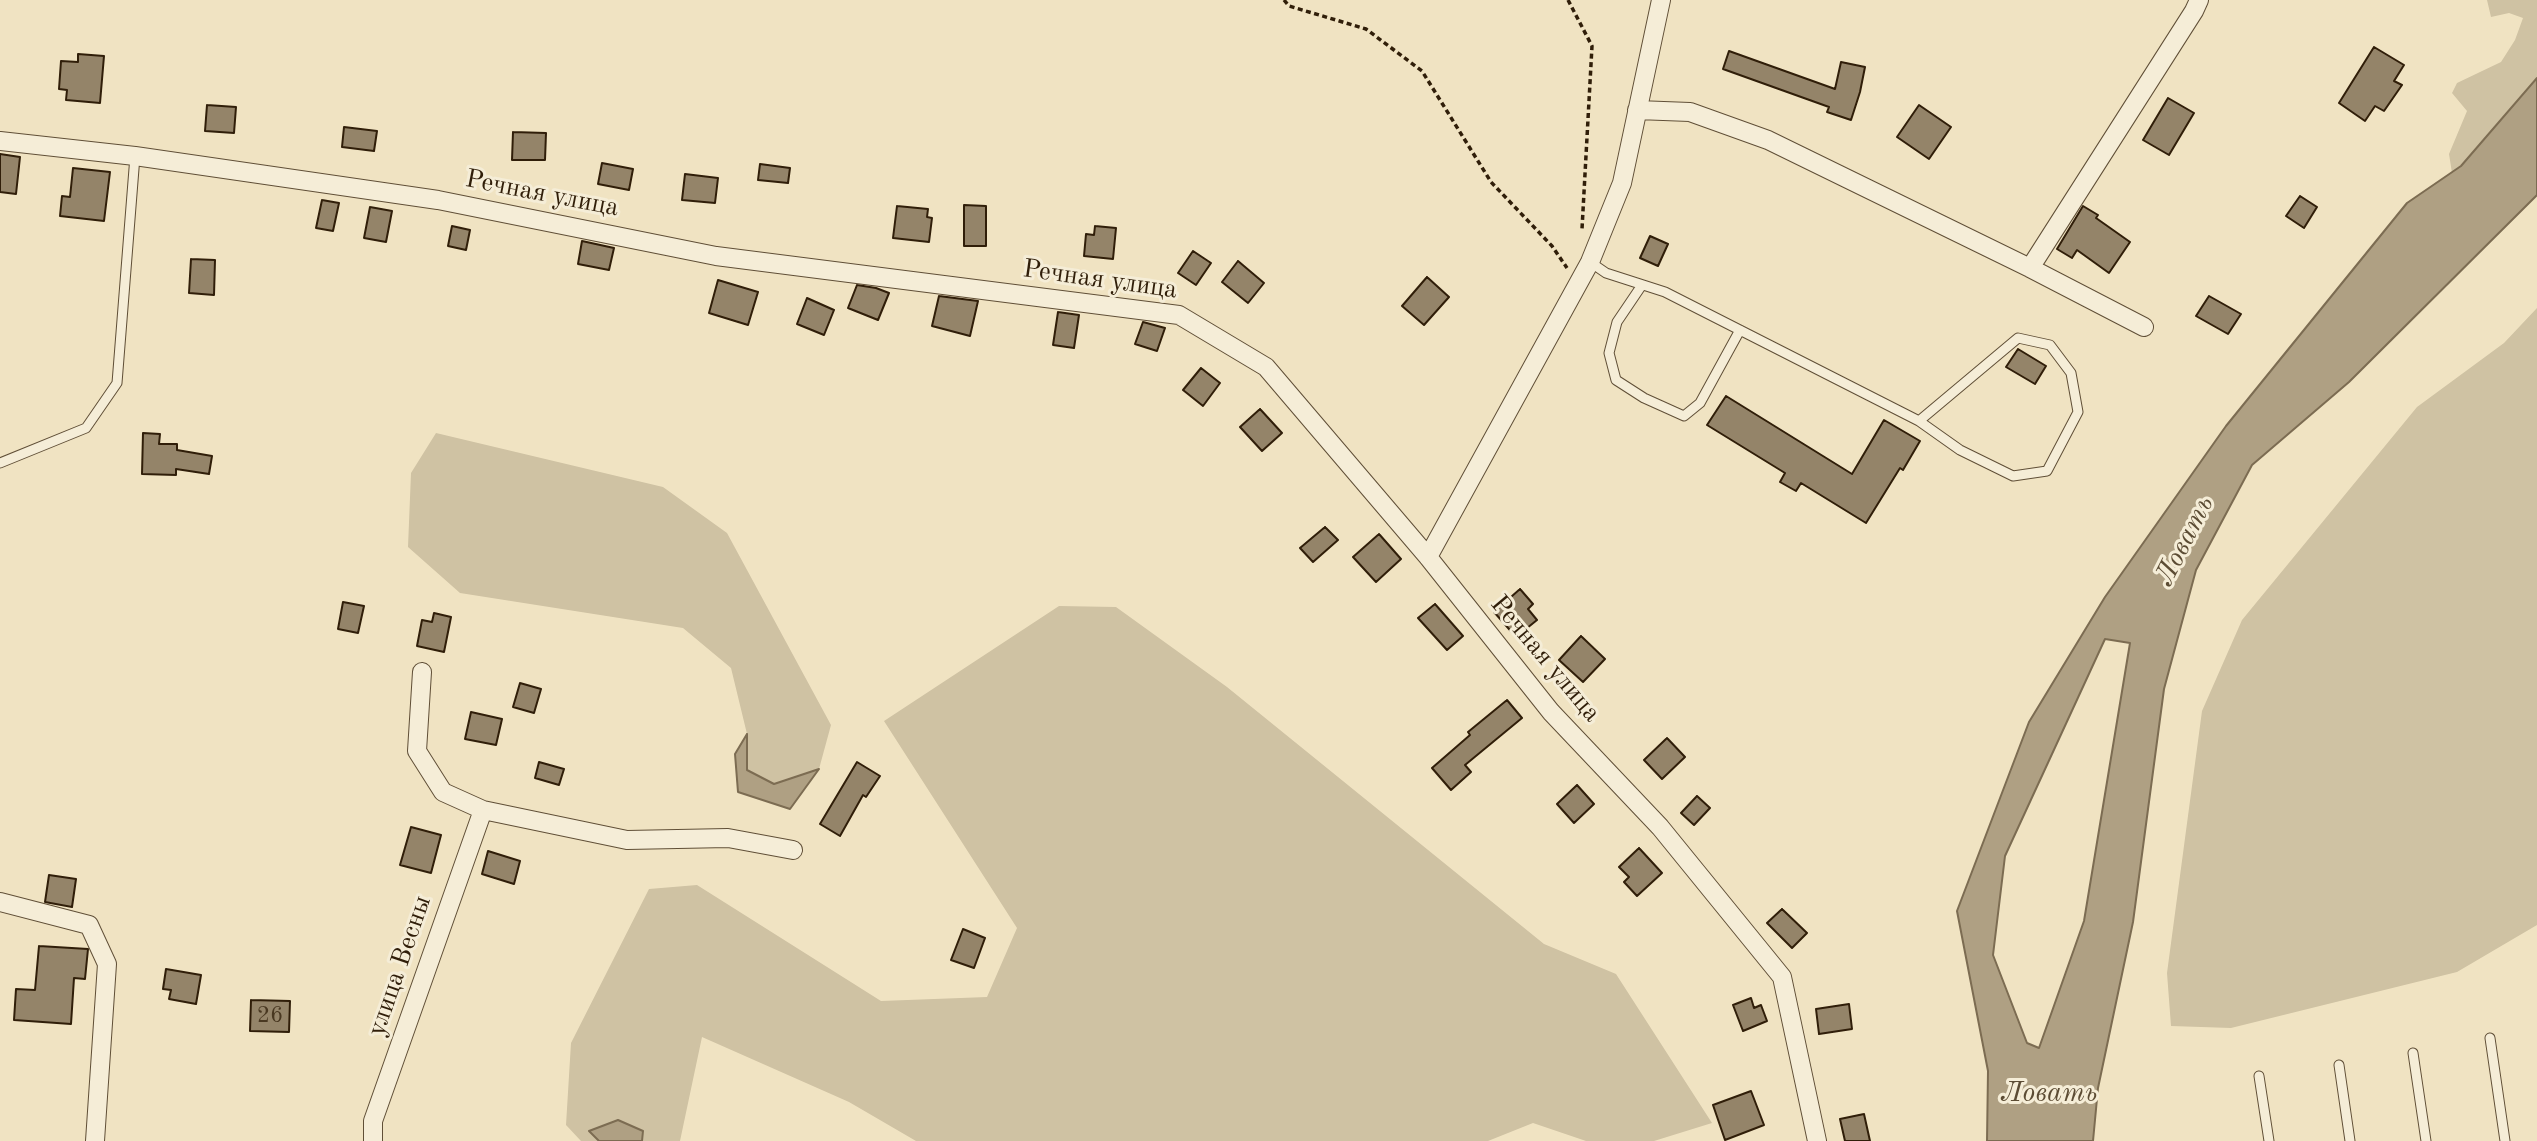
<!DOCTYPE html>
<html>
<head>
<meta charset="utf-8">
<style>
	body { margin:0 }
	canvas { display:block; background:#f0e3c2 }
</style>
</head>
<body>
<canvas width="2537" height="1141"></canvas>
<script>
const g = document.querySelector('canvas').getContext('2d');
g.lineJoin = 'round';
function fillPath(path, color) {
  g.fillStyle = color;
  g.fill(path, 'evenodd');
}
function shape(rows) {
  const path = new Path2D();
  for (const r of rows) {
    path.moveTo(r[0], r[1]);
    for (let i = 2; i < r.length; i += 2) path.lineTo(r[i], r[i + 1]);
  }
  return path;
}
function strokePath(path, color, width, dash) {
  g.strokeStyle = color;
  g.lineWidth = width;
  g.lineCap = dash ? 'butt' : 'round';
  g.setLineDash(dash || []);
  g.stroke(path);
}
function write(font, color, halo, rows, align = 'center') {
  g.font = font + ' "Old Standard TT",serif';
  g.lineWidth = 6;
  g.setLineDash([]);
  g.textBaseline = 'middle';
  g.strokeStyle = halo;
  g.fillStyle = color;
  for (const [text, x, y, turn = 0] of rows) {
    g.save();
    g.translate(x, y);
    g.rotate((+turn || 0) * Math.PI / 180);
    g.textAlign = isNaN(turn) ? turn : align;
    if (halo) g.strokeText(text, 0, 0);
    g.fillText(text, 0, 0);
    g.restore();
  }
}
fillPath(shape([
	[2487,0,2537,0,2537,78,2461,166,2452,173,2449,154,2467,111,2452,93,2457,83,2501,62,2515,40,2523,18,2509,13,2491,17],
	[2537,308,2537,925,2457,972,2231,1028,2171,1026,2167,973,2202,711,2242,620,2417,407,2504,343],
	[436,433,663,487,727,533,831,725,819,769,774,784,747,770,747,734,731,668,683,628,460,593,408,547,411,473],
	[1059,606,1116,607,1227,687,1544,944,1616,974,1712,1123,1654,1141,1586,1141,1533,1123,1488,1141,916,1141,849,1102,702,1037,680,1141,581,1141,566,1125,571,1043,649,889,697,885,881,1001,987,997,1017,928,884,721]
]), '#cfc2a3');
const water = shape([
	[2537,78,2537,195,2349,382,2252,465,2196,570,2164,689,2133,922,2098,1088,2093,1141,1987,1141,1988,1071,1957,911,2029,722,2105,597,2226,426,2407,203,2461,166,2537,78],
	[2105,639,2130,643,2084,921,2039,1048,2027,1043,1993,955,2005,856,2105,639],
	[747,734,747,770,774,784,819,769,790,809,738,792,735,754,747,734],
	[618,1120,643,1131,642,1141,599,1141,589,1131,618,1120]
]);
fillPath(water, '#afa083');
strokePath(water, '#7c6c52', 2);
const building = shape([
	[2374,47,2404,65,2394,81,2402,85,2384,111,2375,106,2365,121,2339,103,2374,47],
	[1729,51,1835,89,1841,62,1865,67,1860,92,1851,120,1827,112,1829,107,1723,69,1729,51],
	[78,54,104,56,100,103,66,100,67,90,59,89,61,61,78,62,78,54],
	[2168,98,2194,113,2169,155,2143,140,2168,98],
	[207,105,236,107,234,133,205,131,207,105],
	[1919,105,1951,127,1929,159,1897,137,1919,105],
	[344,127,377,131,374,151,342,147,344,127],
	[513,132,546,133,545,160,512,160,513,132],
	[0,154,20,157,16,194,0,192,0,154],
	[602,163,633,169,629,190,598,184,602,163],
	[760,164,790,168,788,183,758,180,760,164],
	[73,168,110,172,104,221,60,216,62,196,70,197,73,168],
	[685,174,718,178,715,203,682,200,685,174],
	[2300,196,2317,207,2304,228,2286,216,2300,196],
	[322,200,339,203,333,231,316,228,322,200],
	[964,205,986,206,986,246,964,246,964,205],
	[897,206,928,209,927,217,932,218,929,242,893,238,897,206],
	[2083,206,2098,215,2096,218,2130,242,2109,273,2077,250,2072,258,2057,249,2083,206],
	[370,207,392,211,386,242,364,238,370,207],
	[452,226,470,230,466,250,448,246,452,226],
	[1095,226,1116,228,1113,259,1084,256,1086,234,1094,235,1095,226],
	[1650,236,1668,244,1658,266,1640,258,1650,236],
	[582,241,614,248,609,270,578,264,582,241],
	[1193,251,1211,263,1196,285,1178,273,1193,251],
	[191,259,215,260,214,295,189,293,191,259],
	[1238,261,1264,283,1248,303,1222,282,1238,261],
	[1427,277,1449,297,1424,325,1402,306,1427,277],
	[718,280,758,292,748,325,709,313,718,280],
	[857,285,876,288,889,293,878,320,848,308,857,285],
	[939,296,978,301,970,336,932,326,939,296],
	[2209,296,2241,314,2228,334,2196,316,2209,296],
	[807,298,834,310,824,335,797,324,807,298],
	[1058,312,1079,315,1074,348,1053,345,1058,312],
	[1143,322,1165,328,1157,351,1135,344,1143,322],
	[2018,349,2046,366,2035,384,2006,367,2018,349],
	[1201,368,1220,383,1203,406,1183,390,1201,368],
	[1726,396,1852,474,1884,420,1920,441,1903,470,1900,468,1866,523,1801,483,1796,491,1780,482,1785,473,1707,425,1726,396],
	[1260,409,1282,433,1262,451,1240,427,1260,409],
	[143,433,160,434,159,444,177,444,177,450,212,456,209,474,176,469,176,475,142,474,143,433],
	[1325,527,1338,540,1313,562,1300,548,1325,527],
	[1379,534,1401,559,1376,582,1353,557,1379,534],
	[1520,589,1533,604,1528,609,1537,620,1516,637,1494,612,1520,589],
	[343,602,364,606,358,633,338,629,343,602],
	[1435,604,1463,636,1447,650,1418,618,1435,604],
	[434,613,451,617,444,652,417,646,422,620,432,622,434,613],
	[1581,636,1605,659,1583,682,1559,660,1581,636],
	[520,683,541,689,534,713,513,707,520,683],
	[1507,700,1522,718,1465,765,1471,772,1451,790,1432,768,1470,735,1468,732,1507,700],
	[471,712,502,719,496,745,465,739,471,712],
	[1667,738,1685,757,1662,779,1644,760,1667,738],
	[539,762,564,769,559,785,535,778,539,762],
	[857,762,880,776,866,797,863,795,840,836,820,824,857,762],
	[1577,785,1594,804,1574,823,1557,804,1577,785],
	[1697,796,1710,808,1694,825,1681,813,1697,796],
	[411,827,441,835,431,873,400,865,411,827],
	[1639,848,1662,873,1637,896,1624,882,1629,877,1619,867,1639,848],
	[488,851,520,861,514,884,482,874,488,851],
	[49,875,76,879,72,907,45,902,49,875],
	[1782,909,1807,933,1792,948,1767,923,1782,909],
	[963,929,985,938,974,968,951,960,963,929],
	[39,946,88,949,85,979,74,978,71,1024,14,1020,16,989,35,990,39,946],
	[166,969,201,975,196,1004,169,999,171,990,163,989,166,969],
	[1751,998,1754,1008,1761,1005,1767,1021,1743,1031,1733,1005,1751,998],
	[251,1000,290,1001,289,1032,250,1031,251,1000],
	[1849,1004,1852,1029,1819,1034,1816,1009,1849,1004],
	[1751,1091,1764,1125,1725,1140,1713,1105,1751,1091],
	[1864,1114,1870,1141,1845,1141,1840,1119,1864,1114]
]);
fillPath(building, '#948469');
strokePath(building, '#301e09', 2);
const service = shape([
	[1590,262,1606,273,1665,292,1919,421,1960,450,2013,476,2047,471,2078,412,2071,373,2050,345,2018,338,1919,421],
	[1642,285,1617,322,1609,353,1616,380,1644,398,1684,416,1700,403,1740,330],
	[0,463,86,428,117,383,135,156],
	[2490,1038,2505,1141],
	[2413,1053,2426,1141],
	[2339,1065,2350,1141],
	[2259,1076,2269,1141]
]);
const minor = shape([
	[1637,110,1690,112,1768,140,2030,268,2144,327],
	[0,141,135,156,438,200,716,256,1179,315,1266,367,1428,557,1551,712,1660,827,1782,977,1817,1141],
	[2030,268,2194,11,2199,0],
	[1428,557,1590,262,1622,183,1661,0],
	[422,672,417,751,443,792,483,810,627,840,728,838,793,850],
	[0,902,89,925,107,964,95,1141],
	[373,1141,373,1121,483,810]
]);
strokePath(service, '#604f37', 11);
strokePath(minor, '#604f37', 20);
strokePath(shape([
	[1284,0,1289,6,1366,29,1422,71,1491,182,1552,246,1567,268],
	[1568,0,1592,46,1582,229]
]), '#301e09', 3.5, [5, 3.5]);
strokePath(service, '#f5edd7', 9);
strokePath(minor, '#f5edd7', 18);
write('23px', '#493821', null, [
	["26",270,1016]
]);
write('26px', '#301e09', '#f5edd7', [
	["Речная улица",542,194,11],
	["Речная улица",1100,280,8],
	["Речная улица",1545,659,50],
	["улица Весны",400,966,-71]
]);
write('italic 28px', '#5c4c34', '#f5edd7', [
	["Ловать",2185,541,-63],
	["Ловать",2049,1094]
]);
</script>
</body>
</html>
